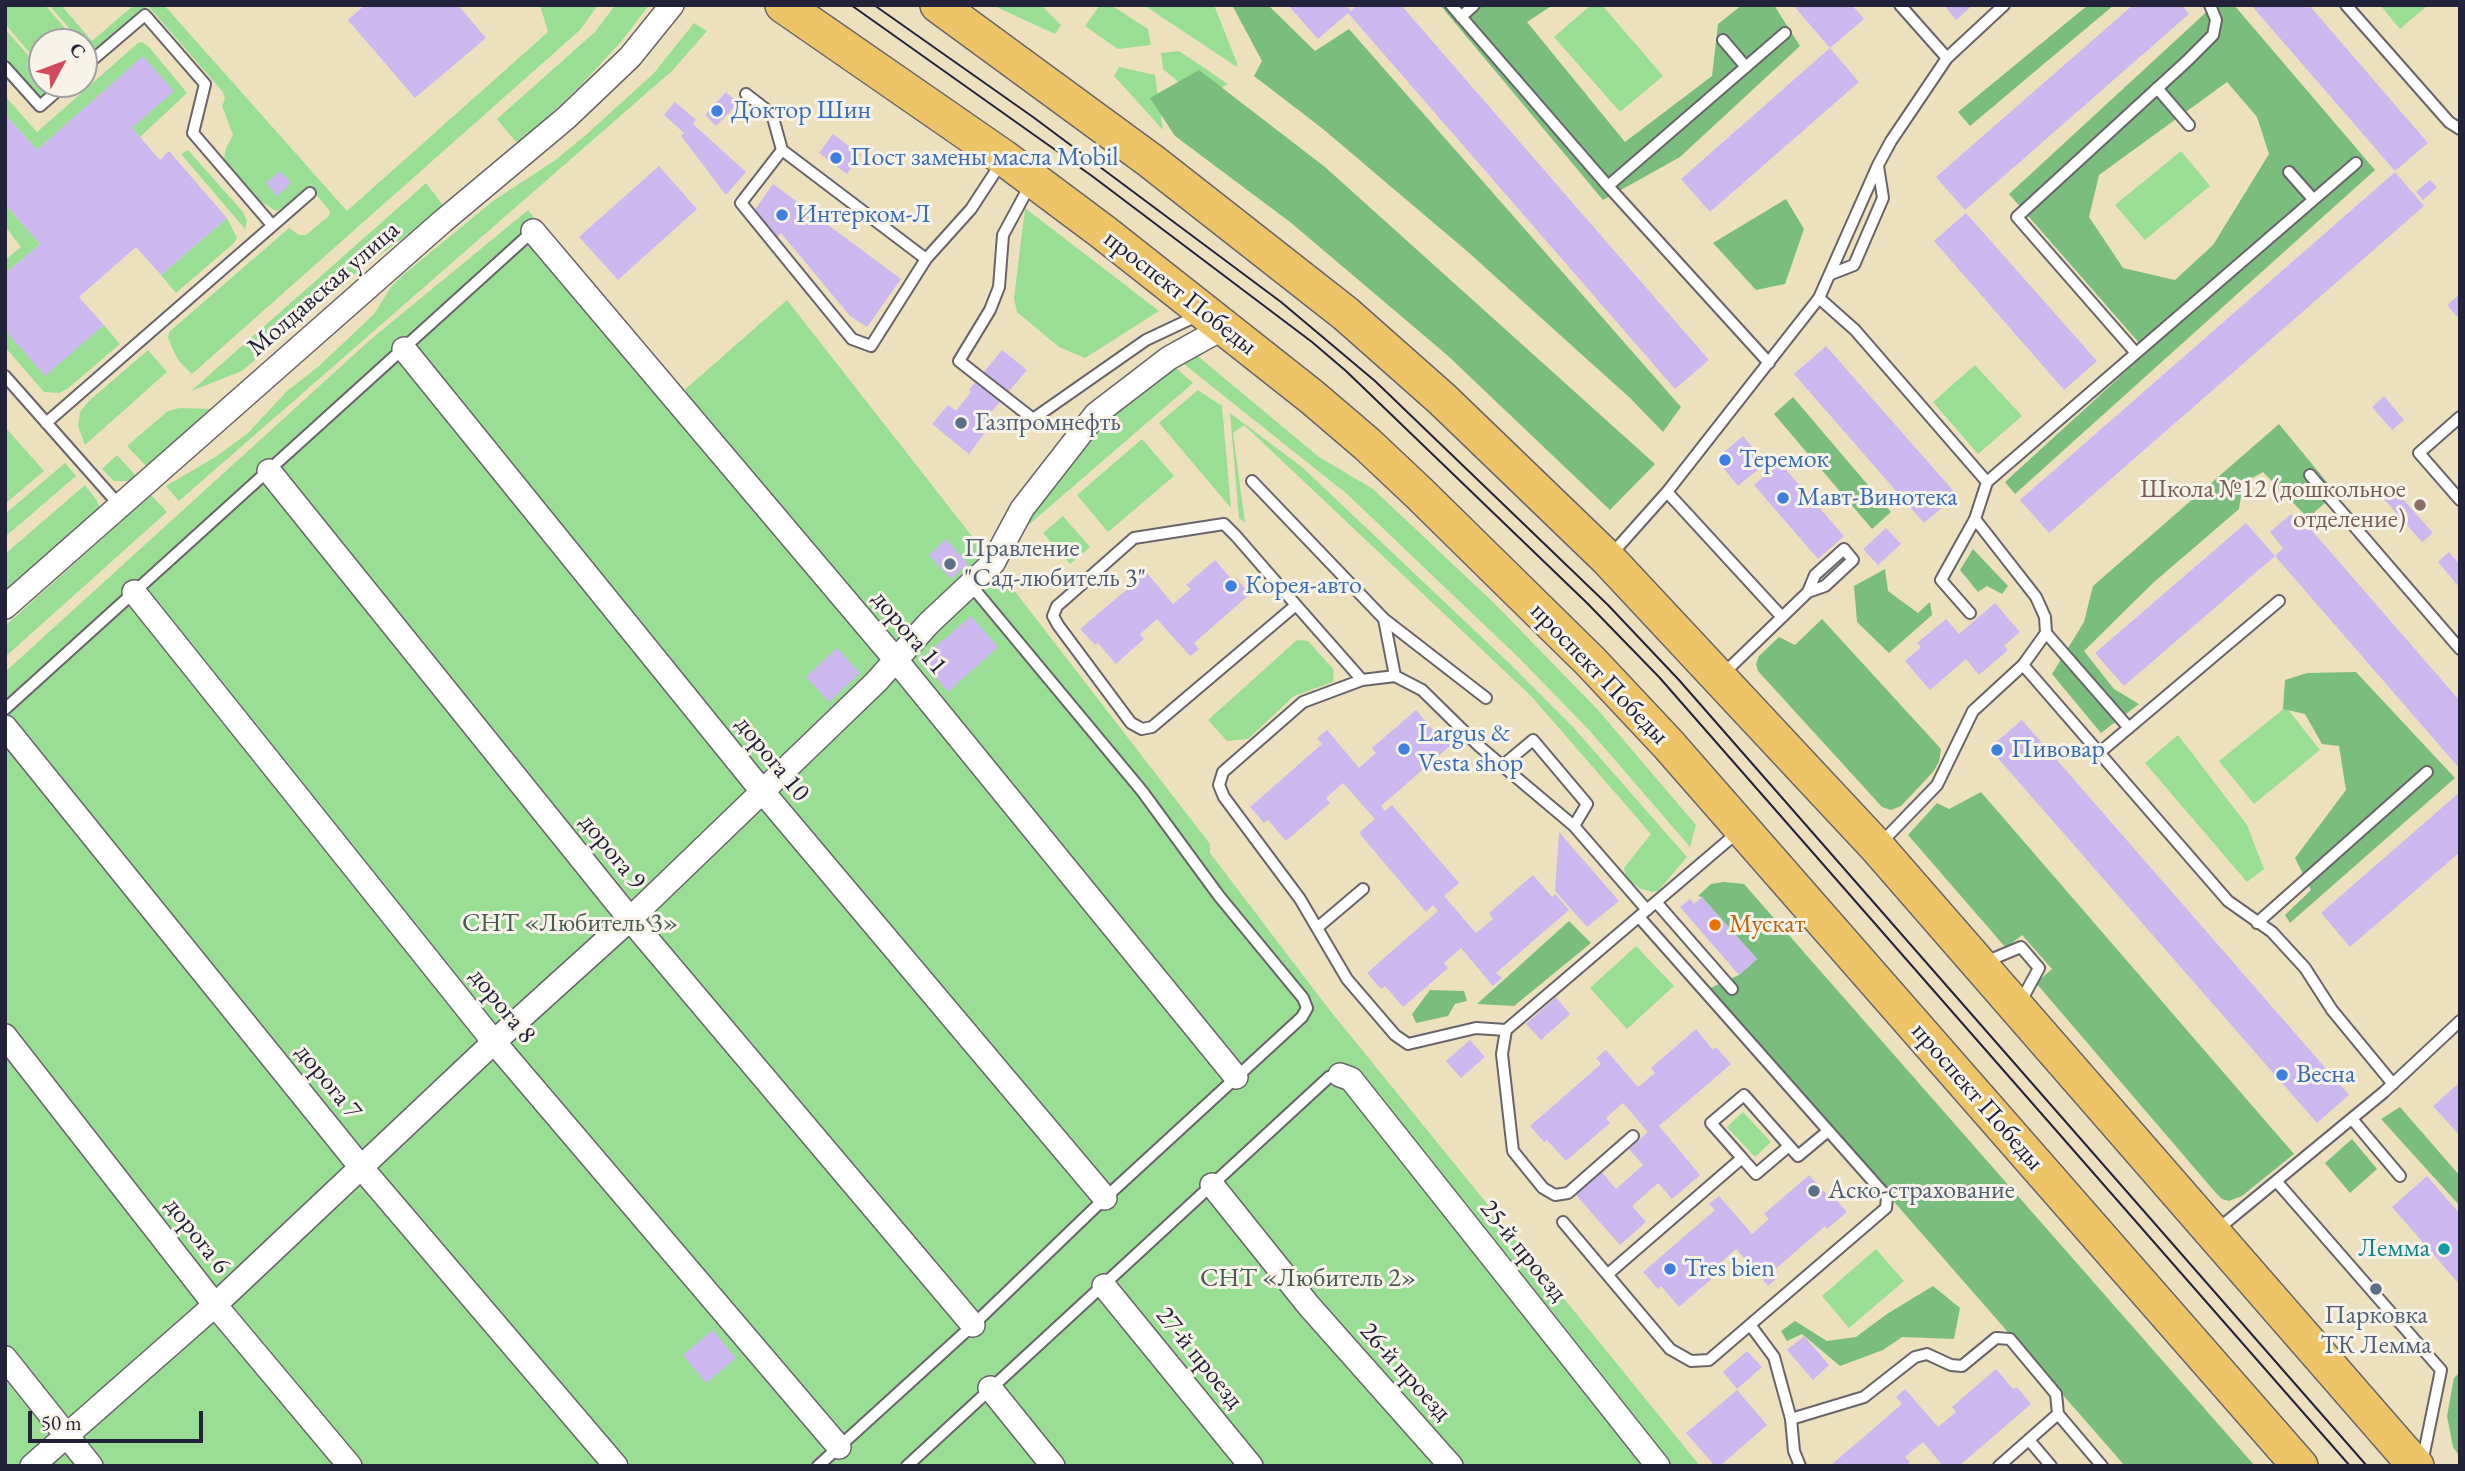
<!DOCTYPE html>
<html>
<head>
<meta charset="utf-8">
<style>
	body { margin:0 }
	#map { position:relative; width:2465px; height:1471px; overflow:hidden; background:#ede0bf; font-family:"EB Garamond",serif }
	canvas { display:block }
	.frame { position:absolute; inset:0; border:7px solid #22223b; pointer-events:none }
	.north { position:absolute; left:28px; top:28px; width:70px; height:70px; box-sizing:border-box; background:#f7f3e8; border:2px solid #a29fa3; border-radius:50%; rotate:49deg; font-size:19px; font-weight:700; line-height:28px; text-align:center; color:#22223b }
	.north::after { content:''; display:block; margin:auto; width:24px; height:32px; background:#d1495b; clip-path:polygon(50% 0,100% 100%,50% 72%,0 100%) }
	.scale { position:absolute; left:28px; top:1411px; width:175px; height:32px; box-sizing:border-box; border:4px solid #22223b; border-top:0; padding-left:9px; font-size:21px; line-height:24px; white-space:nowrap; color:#22223b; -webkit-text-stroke:5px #f7f3e8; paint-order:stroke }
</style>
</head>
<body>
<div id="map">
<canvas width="2465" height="1471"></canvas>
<div class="frame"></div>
<div class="north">С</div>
<div class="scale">50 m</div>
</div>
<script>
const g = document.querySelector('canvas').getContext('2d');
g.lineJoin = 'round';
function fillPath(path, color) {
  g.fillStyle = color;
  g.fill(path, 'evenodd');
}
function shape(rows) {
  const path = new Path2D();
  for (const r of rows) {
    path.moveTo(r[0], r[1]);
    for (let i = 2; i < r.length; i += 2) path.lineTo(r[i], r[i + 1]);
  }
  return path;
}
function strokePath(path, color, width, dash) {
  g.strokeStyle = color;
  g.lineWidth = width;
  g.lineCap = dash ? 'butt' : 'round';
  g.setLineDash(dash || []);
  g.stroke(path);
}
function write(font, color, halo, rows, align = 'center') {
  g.font = font + ' "EB Garamond",serif';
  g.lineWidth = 6;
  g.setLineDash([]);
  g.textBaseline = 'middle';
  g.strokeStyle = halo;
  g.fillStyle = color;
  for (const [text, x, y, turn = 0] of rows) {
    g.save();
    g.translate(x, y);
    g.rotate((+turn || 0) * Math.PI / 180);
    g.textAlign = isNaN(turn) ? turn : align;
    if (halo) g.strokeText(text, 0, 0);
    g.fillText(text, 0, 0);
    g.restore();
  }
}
fillPath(shape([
	[5,5,45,5,77,42,42,42,42,67,5,24],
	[49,5,61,5,92,41,134,5,164,5,347,211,548,32,540,5,598,5,580,30,192,374,179,361,174,352,168,338,169,332,289,228,299,235,306,235,329,216,330,211,309,186,286,206,276,211,260,201,224,159,226,148,233,135,222,106,225,99,223,92,148,6,88,57,84,53,84,42,81,42],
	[615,5,649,5,621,42,578,88,526,137,519,142,515,141,497,119,596,31],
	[992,5,1041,5,1061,25,1055,34],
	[1100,5,1111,5,1148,29,1151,45,1118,49,1085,26],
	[1214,5,1237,63,1237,67,1145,6],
	[1591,5,1602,5,1663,76,1620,112,1554,37],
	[2380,5,2428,5,2400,29],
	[694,23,707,31,673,70,179,501,166,486,217,456,248,433,286,392,319,366,374,314,391,287,403,275,493,201,554,161,587,134,654,73],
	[5,29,42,71,42,84,57,84,40,99,5,59],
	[142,42,149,47,187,93,140,137,132,128,143,57,37,150,5,114,5,96,37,132,138,43],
	[1179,51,1228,84,1201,101,1163,69,1161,53],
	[1119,67,1155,75,1163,130,1114,76],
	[188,150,243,212,247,221,245,229,181,154],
	[2181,151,2210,186,2145,240,2115,205],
	[426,183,442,204,438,213,428,221,368,263,242,371,191,391],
	[5,204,40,244,5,274,5,260,21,247,5,226],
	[1025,208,1159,311,1085,358,1059,347,1017,312,1014,298],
	[528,210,681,393,787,300,993,563,1210,844,1210,853,1328,1008,1700,1466,5,1466,5,672,370,340],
	[227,218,237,238,234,243,176,293,161,275],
	[104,325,120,344,67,389,59,393,44,392,5,347,5,330],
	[148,350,167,372,85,445,78,426,80,412,89,401],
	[1194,353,1319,457,1373,489,1494,603,1598,710,1696,825,1690,847,1590,731,1519,658,1347,494,1180,361],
	[1975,365,2022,416,1978,454,1933,402],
	[1174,366,1193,383,1025,528,1027,518,1106,416],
	[1198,390,1222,406,1231,508,1159,423],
	[179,408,215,409,147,467,127,446,168,411],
	[1230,413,1302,467,1510,664,1573,727,1687,857,1659,890,1653,892,1641,889,1626,878,1624,868,1651,834,1531,696,1244,425,1233,433,1245,523,1239,518],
	[5,427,44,471,5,504],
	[1142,439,1174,476,1108,532,1077,495],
	[117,455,137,477,132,481,114,481,102,469],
	[65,463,76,476,5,537,5,514],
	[85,485,97,501,100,509,5,594,5,554],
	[151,495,167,512,5,657,5,626],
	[1063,516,1090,547,1070,564,1043,533],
	[1297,640,1308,641,1334,670,1333,682,1294,696,1248,739,1227,741,1208,720],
	[2286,707,2320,750,2254,804,2219,761],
	[2178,735,2247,825,2264,869,2247,882,2145,763],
	[1636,946,1674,986,1627,1029,1590,988],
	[1743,1112,1771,1142,1755,1157,1727,1127],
	[1876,1249,1904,1281,1849,1328,1822,1296]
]), '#9ade96');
fillPath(shape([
	[1232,5,1268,5,1315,51,1349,29,1681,407,1663,432,1630,398,1468,252,1323,129,1254,76,1262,61],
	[1440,5,1553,5,1527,22,1625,142,1712,76,1718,24,1742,5,1774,5,1800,46,1680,157,1603,200],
	[2088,5,2114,5,1970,126,1958,112],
	[2214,5,2234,5,2375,170,2015,494,2005,482,2147,352,2009,194],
	[2227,82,2257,117,2269,154,2213,245,2175,280,2123,268,2089,217,2099,175],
	[1199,70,1325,167,1655,464,1610,510,1447,355,1290,222,1175,136,1150,98],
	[1786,199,1804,229,1785,284,1756,290,1713,243],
	[1793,397,1891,512,1872,529,1774,414],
	[2279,424,2336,493,2308,518,2263,472,2243,483,2239,509,2153,583,2084,651,2114,689,2139,704,2101,733,2052,674,2084,622,2093,586],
	[1973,549,2008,586,2002,594,1987,586,1978,592,1960,570],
	[1885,569,1888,591,1918,613,1930,602,1932,615,1889,653,1857,622,1854,586],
	[1822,619,1941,749,1939,762,1933,772,1901,806,1891,810,1882,807,1758,671,1756,664,1759,656,1779,637,1795,645],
	[2356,672,2455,778,2290,923,2285,915,2311,890,2295,858,2346,790,2339,746,2322,744,2305,714,2283,709,2285,680,2307,673],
	[1981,792,2294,1154,2242,1196,2229,1201,2222,1199,2215,1192,2036,983,2052,969,2022,935,2006,948,1908,835,1937,803,1949,809],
	[1724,882,1744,884,2255,1466,2125,1466,1708,989,1739,975,1757,959,1702,897,1698,896,1711,884],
	[1569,921,1591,943,1514,1006,1477,1004],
	[1430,990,1464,991,1467,1001,1455,1004,1448,1016,1416,1023,1412,1014],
	[2400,1107,2460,1176,2460,1206,2381,1119],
	[2352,1139,2377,1169,2350,1193,2325,1163],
	[1933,1286,1960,1308,1954,1339,1902,1337,1883,1350,1840,1366,1802,1334,1787,1341,1781,1331,1795,1321,1827,1341,1856,1337,1887,1314],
	[2460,1372,2460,1457,2453,1447,2447,1416,2454,1378]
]), '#7bbd7f');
fillPath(shape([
	[365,5,458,5,486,38,415,98,348,20],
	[1288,5,1346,5,1351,11,1357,5,1401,5,1709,360,1675,389,1348,13,1318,39],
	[1793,5,1852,5,1864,19,1830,48],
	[1944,5,1973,5,1956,20],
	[2133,5,2182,5,2189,14,1965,210,1936,177],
	[2251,5,2309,5,2428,143,2395,171],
	[1830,48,1859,82,1710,212,1681,179],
	[143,56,174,91,132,128,160,160,169,151,227,218,161,275,136,247,79,297,104,325,45,376,5,330,5,274,40,244,5,204,5,114,37,150],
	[726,92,738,103,716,126,705,115],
	[675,102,696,120,693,124,746,172,726,195,681,136,684,133,664,115],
	[833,134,861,155,847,174,819,153],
	[659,166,697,209,618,280,579,237],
	[280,171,291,183,277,196,266,183],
	[2395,172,2424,206,2049,533,2020,500],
	[2430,180,2437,187,2423,200,2416,192],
	[773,184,901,279,867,327,850,316,781,233,776,239,754,211],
	[1966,213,2097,361,2064,390,1934,241],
	[2460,294,2460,314,2457,317,2447,305],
	[1826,346,1957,495,1924,523,1794,374],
	[1002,350,1027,370,977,429,984,434,969,454,932,424,948,405,956,411,971,392,969,390],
	[2384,396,2404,420,2392,430,2372,407],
	[1743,436,1766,463,1738,486,1716,459],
	[1780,463,1844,536,1818,559,1754,485],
	[2394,489,2433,533,2422,542,2383,498],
	[2291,514,2304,530,2308,526,2460,701,2460,769,2275,556,2124,686,2095,653,2246,523,2275,556,2283,548,2270,532],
	[1886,528,1901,544,1878,565,1863,549],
	[946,539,968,564,951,579,929,555],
	[2449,552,2460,565,2460,588,2438,562],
	[1215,560,1233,581,1236,578,1250,594,1194,643,1199,649,1190,656,1157,619,1140,634,1144,639,1116,664,1098,643,1095,645,1080,629,1137,581,1131,575,1141,566,1173,604,1191,589,1186,585],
	[1995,603,2020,632,2004,646,2008,650,1979,675,1966,659,1930,690,1905,661,1921,647,1917,643,1946,619,1959,634],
	[971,616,998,647,948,692,920,660],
	[837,648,860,673,829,702,806,677],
	[1416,710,1434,731,1438,728,1451,745,1381,806,1385,811,1392,805,1459,883,1444,896,1476,933,1493,919,1489,913,1533,875,1552,897,1555,894,1569,910,1496,973,1502,978,1493,986,1461,948,1444,963,1448,968,1403,1007,1385,986,1381,989,1367,973,1438,911,1433,905,1426,912,1359,833,1375,819,1343,783,1326,798,1330,803,1286,841,1268,820,1264,823,1250,807,1322,744,1317,738,1327,730,1359,768,1376,753,1372,748],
	[2022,720,2349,1095,2317,1123,1989,748],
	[2460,792,2460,852,2350,947,2321,913],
	[1559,832,1619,901,1587,927,1555,891],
	[1702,897,1757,959,1739,975,1680,907,1690,899,1694,904],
	[1556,997,1570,1014,1541,1040,1526,1024],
	[1696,1029,1713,1050,1716,1047,1731,1064,1659,1126,1700,1175,1672,1199,1658,1183,1632,1206,1646,1222,1620,1245,1576,1195,1602,1172,1616,1189,1643,1165,1629,1149,1648,1132,1623,1103,1606,1118,1610,1123,1566,1161,1547,1140,1544,1142,1530,1126,1601,1064,1596,1058,1606,1050,1638,1087,1655,1073,1651,1068],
	[1470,1040,1485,1057,1461,1078,1446,1061],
	[2460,1082,2460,1136,2433,1106],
	[1809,1175,1827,1195,1830,1193,1847,1212,1827,1229,1825,1226,1772,1272,1777,1278,1768,1286,1736,1249,1719,1264,1723,1269,1679,1307,1661,1286,1658,1289,1643,1272,1715,1210,1709,1204,1719,1196,1752,1234,1769,1219,1764,1214],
	[2427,1176,2460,1214,2460,1285,2392,1207],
	[713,1330,736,1358,706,1383,683,1355],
	[1804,1336,1829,1365,1813,1380,1787,1350],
	[1747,1351,1762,1367,1737,1389,1723,1372],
	[1996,1369,2013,1389,2017,1387,2031,1404,1959,1466,1943,1466,1923,1442,1905,1457,1910,1462,1906,1466,1830,1466,1902,1404,1896,1397,1905,1389,1938,1427,1956,1412,1952,1407],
	[1737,1390,1767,1425,1720,1466,1715,1466,1686,1433]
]), '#ccb8ef');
const service = shape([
	[1451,5,1608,186,1769,363],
	[1900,5,1947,58],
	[2346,5,2449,122,2460,129],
	[1461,17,1474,5],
	[1723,40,1746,67],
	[5,67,40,106,65,84],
	[84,67,145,15,205,84,193,133,272,225],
	[2157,88,2189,125],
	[746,94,772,114,782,150,926,259,971,209,1003,160],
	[782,150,741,203,852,339,871,346,926,259],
	[2289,172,2313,199],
	[1030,185,1003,235,999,287,990,310,959,361,1033,419,1146,340,1199,315],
	[1608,186,1785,33],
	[1831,274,1854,265,1883,198,1878,166],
	[1819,298,1855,330,1987,482,1975,519,2036,597,2045,617,2046,633,2023,665,1973,711,1937,785,1880,844],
	[2135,352,2017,217,2187,61,2213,35,2216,20,2210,5],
	[5,376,120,506],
	[2460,417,2419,453,2460,500],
	[46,423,310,193],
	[2310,475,2460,649],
	[1252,481,1384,619,1486,698],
	[1987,482,2356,163],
	[1667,492,1781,616],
	[1610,556,1667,492,1819,298,1878,165,1891,141,1947,58,2004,5],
	[1296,605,1152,727,1142,729,1131,723,1058,625,1053,616,1057,606,1064,600,1134,538,1224,524,1236,536,1296,605,1362,680,1395,676,1422,690,1479,746,1574,826,1647,910],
	[1970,613,1941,580,1975,519],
	[1384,619,1395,676],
	[2046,633,2129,728],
	[2023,665,2228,901,2272,932,2305,968,2332,1010,2393,1084],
	[1722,675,1808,592,1815,575,1844,549,1853,560,1825,586,1808,592],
	[1362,680,1303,702,1223,772,1219,785,1224,797,1300,899,1347,979,1395,1035,1408,1044,1476,1028,1506,1030,1738,832],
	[5,709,533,231],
	[2099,753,2279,601],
	[1502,766,1533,740,1587,804,1574,826],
	[1656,902,1732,989],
	[2257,923,2427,772],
	[1317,928,1363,889],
	[1985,962,2021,947,2039,968,2020,1003],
	[1506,1030,1502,1054,1513,1151,1543,1188,1555,1195,1568,1193,1633,1136],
	[2352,1119,2400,1176],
	[1742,1158,1756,1174,1789,1146],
	[2277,1182,2441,1370,2422,1463],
	[1563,1222,1670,1349,1691,1361,1709,1360,1886,1208,1887,1197,1639,917],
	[2218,1229,2384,1092,2460,1021],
	[1608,1274,1742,1158,1711,1123,1744,1095,1798,1156,1828,1131],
	[1751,1326,1774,1357,1791,1419,1794,1451,1800,1466],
	[1791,1419,1864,1397,1915,1357,1927,1354,1951,1365,1962,1366,1996,1338,2010,1339,2056,1394,2058,1414,2102,1466],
	[2029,1440,2051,1466],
	[818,1466,973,1325,1105,1198,1302,1017,1307,1008,1303,998,1219,896,1142,791,970,584],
	[907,1466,1329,1077,1340,1075],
	[1999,1466,2058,1414]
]);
const minor = shape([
	[533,231,896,660,1236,1077],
	[404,349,762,791,1105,1198],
	[269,471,630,919,973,1325],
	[134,592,494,1042,839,1447],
	[5,607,443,221,566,118,630,57,672,5],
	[5,727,360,1166,616,1466],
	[5,1036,215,1305,350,1466],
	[1340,1075,1351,1079,1658,1466],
	[1212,1185,1309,1306,1451,1466],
	[1104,1286,1251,1466],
	[5,1358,91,1466],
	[990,1388,1053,1466],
	[32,1466,215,1305,494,1042,630,919,876,682,929,623,993,563,1022,509,1096,414,1169,358,1225,327]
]);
const primary = shape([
	[783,5,1004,158,1103,232,1312,397,1367,444,1419,493,1591,662,1668,744,2300,1466],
	[938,5,1151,161,1346,314,1442,399,1608,559,1877,847,2416,1466]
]);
strokePath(service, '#696469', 14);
strokePath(minor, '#696469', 26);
strokePath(primary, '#696469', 38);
strokePath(service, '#fff', 10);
strokePath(minor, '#fff', 23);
strokePath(primary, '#eec469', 35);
strokePath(shape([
	[851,5,1092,176,1312,342,1346,371,1587,603,1659,677,2350,1466],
	[874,5,1033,117,1281,302,1375,381,1608,605,1679,680,2367,1466]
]), '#22223b', 2);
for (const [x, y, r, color] of [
	[717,111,7,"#3f7fe0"],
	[836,158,7,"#3f7fe0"],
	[782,215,7,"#3f7fe0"],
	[961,423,7,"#5c6f8a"],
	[1725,460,7,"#3f7fe0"],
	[1783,498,7,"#3f7fe0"],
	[2420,505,7,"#8d6e63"],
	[950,564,7,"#5c6f8a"],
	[1231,586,7,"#3f7fe0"],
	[1404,749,7,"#3f7fe0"],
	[1997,750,7,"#3f7fe0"],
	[1715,925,7,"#e8710a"],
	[2282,1075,7,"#3f7fe0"],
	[1814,1191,7,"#5c6f8a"],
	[2444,1249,7,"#0f9aa8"],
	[1670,1269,7,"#3f7fe0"],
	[2376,1289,7,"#5c6f8a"]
]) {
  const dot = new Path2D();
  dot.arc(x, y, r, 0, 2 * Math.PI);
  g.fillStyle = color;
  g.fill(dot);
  strokePath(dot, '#f7f3e8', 2.5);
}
write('26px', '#366cbe', '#f7f3e8', [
	["Доктор Шин",731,111],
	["Пост замены масла Mobil",850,158],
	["Интерком-Л",796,215],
	["Теремок",1739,460],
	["Мавт-Винотека",1797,498],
	["Корея-авто",1245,586],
	["Largus &",1418,734],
	["Vesta shop",1418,764],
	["Пивовар",2011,750],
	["Весна",2296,1075],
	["Tres bien",1684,1269]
], 'left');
write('26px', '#22223b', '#f7f3e8', [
	["Молдавская улица",324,289,-41],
	["проспект Победы",1180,293,38],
	["дорога 11",909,633,50],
	["проспект Победы",1599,674,46],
	["дорога 10",772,759,51],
	["дорога 9",612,852,51],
	["дорога 8",502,1006,51],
	["дорога 7",328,1082,51],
	["проспект Победы",1977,1097,49],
	["дорога 6",197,1236,52],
	["25-й проезд",1523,1251,51],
	["27-й проезд",1199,1358,51],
	["26-й проезд",1405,1372,48]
]);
write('26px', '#4e5e75', '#f7f3e8', [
	["Газпромнефть",975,423],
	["Правление",964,549],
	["\"Сад-любитель 3\"",964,579],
	["Аско-страхование",1828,1191],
	["Парковка",2376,1316,"center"],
	["ТК Лемма",2376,1346,"center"]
], 'left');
write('26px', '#785e54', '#f7f3e8', [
	["Школа №12 (дошкольное",2406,490],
	["отделение)",2406,520]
], 'right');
write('26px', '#465a56', '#f7f3e8', [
	["СНТ «Любитель 3»",570,924],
	["СНТ «Любитель 2»",1308,1279]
]);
write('26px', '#c56008', '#f7f3e8', [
	["Мускат",1729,925]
], 'left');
write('26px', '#0d838f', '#f7f3e8', [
	["Лемма",2430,1249]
], 'right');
</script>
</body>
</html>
